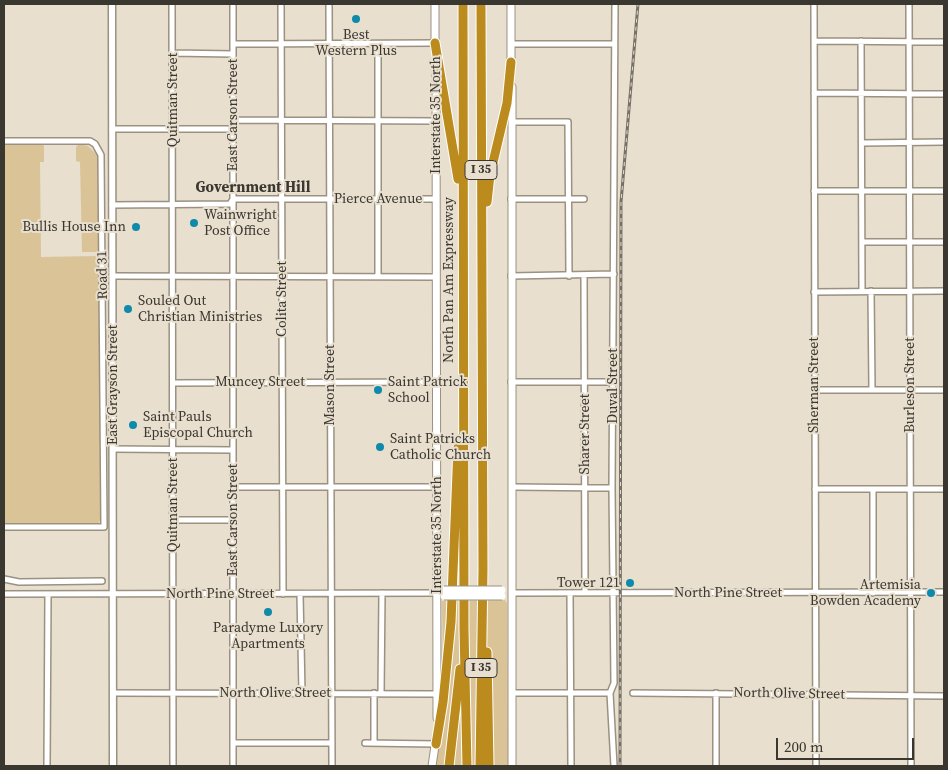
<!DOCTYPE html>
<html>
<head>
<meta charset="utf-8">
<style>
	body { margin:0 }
	#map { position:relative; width:948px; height:770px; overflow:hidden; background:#e8dfce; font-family:"Source Serif 4",serif }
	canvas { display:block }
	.frame { position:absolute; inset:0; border:5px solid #3a3630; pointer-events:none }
	.scale { position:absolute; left:776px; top:738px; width:138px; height:22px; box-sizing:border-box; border:2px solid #3a3630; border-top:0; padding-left:6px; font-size:15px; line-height:18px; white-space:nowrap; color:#3a3630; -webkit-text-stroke:4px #e8dfce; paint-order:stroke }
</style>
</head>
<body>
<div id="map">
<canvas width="948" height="770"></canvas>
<div class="frame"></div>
<div class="scale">200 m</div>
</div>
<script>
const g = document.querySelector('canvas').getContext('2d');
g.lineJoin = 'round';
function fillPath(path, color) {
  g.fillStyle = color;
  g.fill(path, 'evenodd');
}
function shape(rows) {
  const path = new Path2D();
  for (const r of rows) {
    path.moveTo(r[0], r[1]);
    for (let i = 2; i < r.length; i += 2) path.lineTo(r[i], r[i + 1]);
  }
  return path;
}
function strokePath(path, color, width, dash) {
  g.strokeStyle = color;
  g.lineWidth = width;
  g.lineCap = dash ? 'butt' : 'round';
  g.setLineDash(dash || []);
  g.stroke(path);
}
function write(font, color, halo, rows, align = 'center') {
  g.font = font + ' "Source Serif 4",serif';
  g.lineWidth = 4;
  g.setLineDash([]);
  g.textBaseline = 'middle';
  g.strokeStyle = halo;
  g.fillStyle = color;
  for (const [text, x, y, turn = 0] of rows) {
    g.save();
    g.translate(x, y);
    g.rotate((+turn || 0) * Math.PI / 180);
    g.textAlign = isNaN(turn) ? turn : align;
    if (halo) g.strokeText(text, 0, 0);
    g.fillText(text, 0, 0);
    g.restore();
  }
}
fillPath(shape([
	[41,144,44,146,44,162,40,162,41,257,96,256,99,259,102,517,98,524,4,524,4,145],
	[79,144,88,146,99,157,100,250,96,252,82,252,80,162,76,161,76,147],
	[505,600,507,603,508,766,435,766,439,746,443,674,442,601]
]), '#dac397');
const minor = shape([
	[172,4,173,766],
	[281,4,283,594],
	[329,4,332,766],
	[814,4,816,766],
	[909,4,911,766],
	[814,41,944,42],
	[861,41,862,291],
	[233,44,435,43],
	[378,44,378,277],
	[511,44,614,44],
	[172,53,233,54],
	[814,93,944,94],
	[233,120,436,121],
	[512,122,568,122,569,276],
	[112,129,233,129],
	[4,141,90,141,95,144,101,155,104,527,4,527],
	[862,143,944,142],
	[814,191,944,191],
	[511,199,584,199],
	[112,205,230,204,233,199,436,199],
	[862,242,944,242],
	[584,275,585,593],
	[113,276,436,277],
	[511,276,614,274],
	[871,291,872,390],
	[814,292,944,291],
	[511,382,614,382],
	[173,383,437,382],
	[814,390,944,390],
	[113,449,233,450],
	[233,487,437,487],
	[512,487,612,488],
	[815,489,944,489],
	[873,489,873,593],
	[173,520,233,520],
	[4,579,19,582,102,581],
	[513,593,944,592],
	[570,593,571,766],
	[4,594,436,593],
	[300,594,302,693],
	[113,693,437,694],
	[374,693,374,743],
	[381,693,382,593],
	[513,693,610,693],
	[633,693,944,696],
	[233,743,332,743],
	[365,743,436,744],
	[47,766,48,594],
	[233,766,233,4],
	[614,766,610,693,614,683,612,488,615,4],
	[716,766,716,693]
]);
const tertiary = shape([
	[112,4,113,766]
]);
const secondary = shape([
	[435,4,435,48],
	[511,4,511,66],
	[436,67,437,718],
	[512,87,512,766],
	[432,766,436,739]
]);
const motorway = shape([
	[463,4,464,629,467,766],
	[435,43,458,179],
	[487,202,490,175,507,103,511,62],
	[487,652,489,766],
	[436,744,443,702,451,622,458,447],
	[449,766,460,669],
	[480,766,483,569,481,4]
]);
strokePath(minor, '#9a9181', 8);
strokePath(tertiary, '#9a9181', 9);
strokePath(secondary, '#9a9181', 9);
strokePath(motorway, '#fff', 11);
strokePath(minor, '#fff', 5);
strokePath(tertiary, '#fff', 6);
strokePath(secondary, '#fff', 7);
strokePath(motorway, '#bb8c1d', 9);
const rail = shape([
	[620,766,621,202,638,4]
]);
strokePath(rail, '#767067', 3);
strokePath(rail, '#e8dfce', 1, [4]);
const secondaryBridge = shape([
	[444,590,502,590],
	[444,596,502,596]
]);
strokePath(secondaryBridge, '#9a9181', 9, []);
strokePath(secondaryBridge, '#fff', 7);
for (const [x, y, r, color] of [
	[356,19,5,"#0e8aac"],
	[194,223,5,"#0e8aac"],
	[136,227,5,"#0e8aac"],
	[128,309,5,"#0e8aac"],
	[378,390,5,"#0e8aac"],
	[133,425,5,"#0e8aac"],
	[380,447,5,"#0e8aac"],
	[630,583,5,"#0e8aac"],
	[931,593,5,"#0e8aac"],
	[268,612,5,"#0e8aac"]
]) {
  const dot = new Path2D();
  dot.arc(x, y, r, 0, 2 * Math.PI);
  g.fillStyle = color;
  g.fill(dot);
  strokePath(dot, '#e8dfce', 2);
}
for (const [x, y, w] of [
	[481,170,32],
	[481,668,32]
]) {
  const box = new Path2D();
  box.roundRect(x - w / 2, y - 9.5, w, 19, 4);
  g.fillStyle = '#e8dfce';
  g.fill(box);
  strokePath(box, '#3a3630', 1);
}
write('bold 12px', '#3a3630', null, [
	["I 35",481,170],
	["I 35",481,668]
]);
write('14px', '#3a3630', '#e8dfce', [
	["Best",356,35,"center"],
	["Western Plus",356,51,"center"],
	["Wainwright",204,215],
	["Post Office",204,231],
	["Bullis House Inn",126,227,"right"],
	["Souled Out",138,301],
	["Christian Ministries",138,317],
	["Saint Patrick",388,382],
	["School",388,398],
	["Saint Pauls",143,417],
	["Episcopal Church",143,433],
	["Saint Patricks",390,439],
	["Catholic Church",390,455],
	["Tower 121",620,583,"right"],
	["Artemisia",921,585,"right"],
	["Bowden Academy",921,601,"right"],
	["Paradyme Luxory",268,628,"center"],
	["Apartments",268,644,"center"]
], 'left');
write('14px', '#3a3630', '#e8dfce', [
	["Quitman Street",173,100,-90],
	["East Carson Street",233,115,-90],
	["Interstate 35 North",436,115,-90],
	["Pierce Avenue",378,199],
	["Road 31",103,275,-91],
	["North Pan Am Expressway",449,280,-90],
	["Colita Street",282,299,-90],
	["Muncey Street",260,382],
	["East Grayson Street",113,385,-90],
	["Mason Street",330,385,-90],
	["Sherman Street",814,385,-90],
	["Burleson Street",910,385,-90],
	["Duval Street",613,386,-90],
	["Sharer Street",585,434,-90],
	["Quitman Street",173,505,-90],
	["East Carson Street",233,520,-90],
	["Interstate 35 North",437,535,-90],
	["North Pine Street",728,593],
	["North Pine Street",220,594],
	["North Olive Street",275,693],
	["North Olive Street",789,694,1]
]);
write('bold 15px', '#3a3630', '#e8dfce', [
	["Government Hill",253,188]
]);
</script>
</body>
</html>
